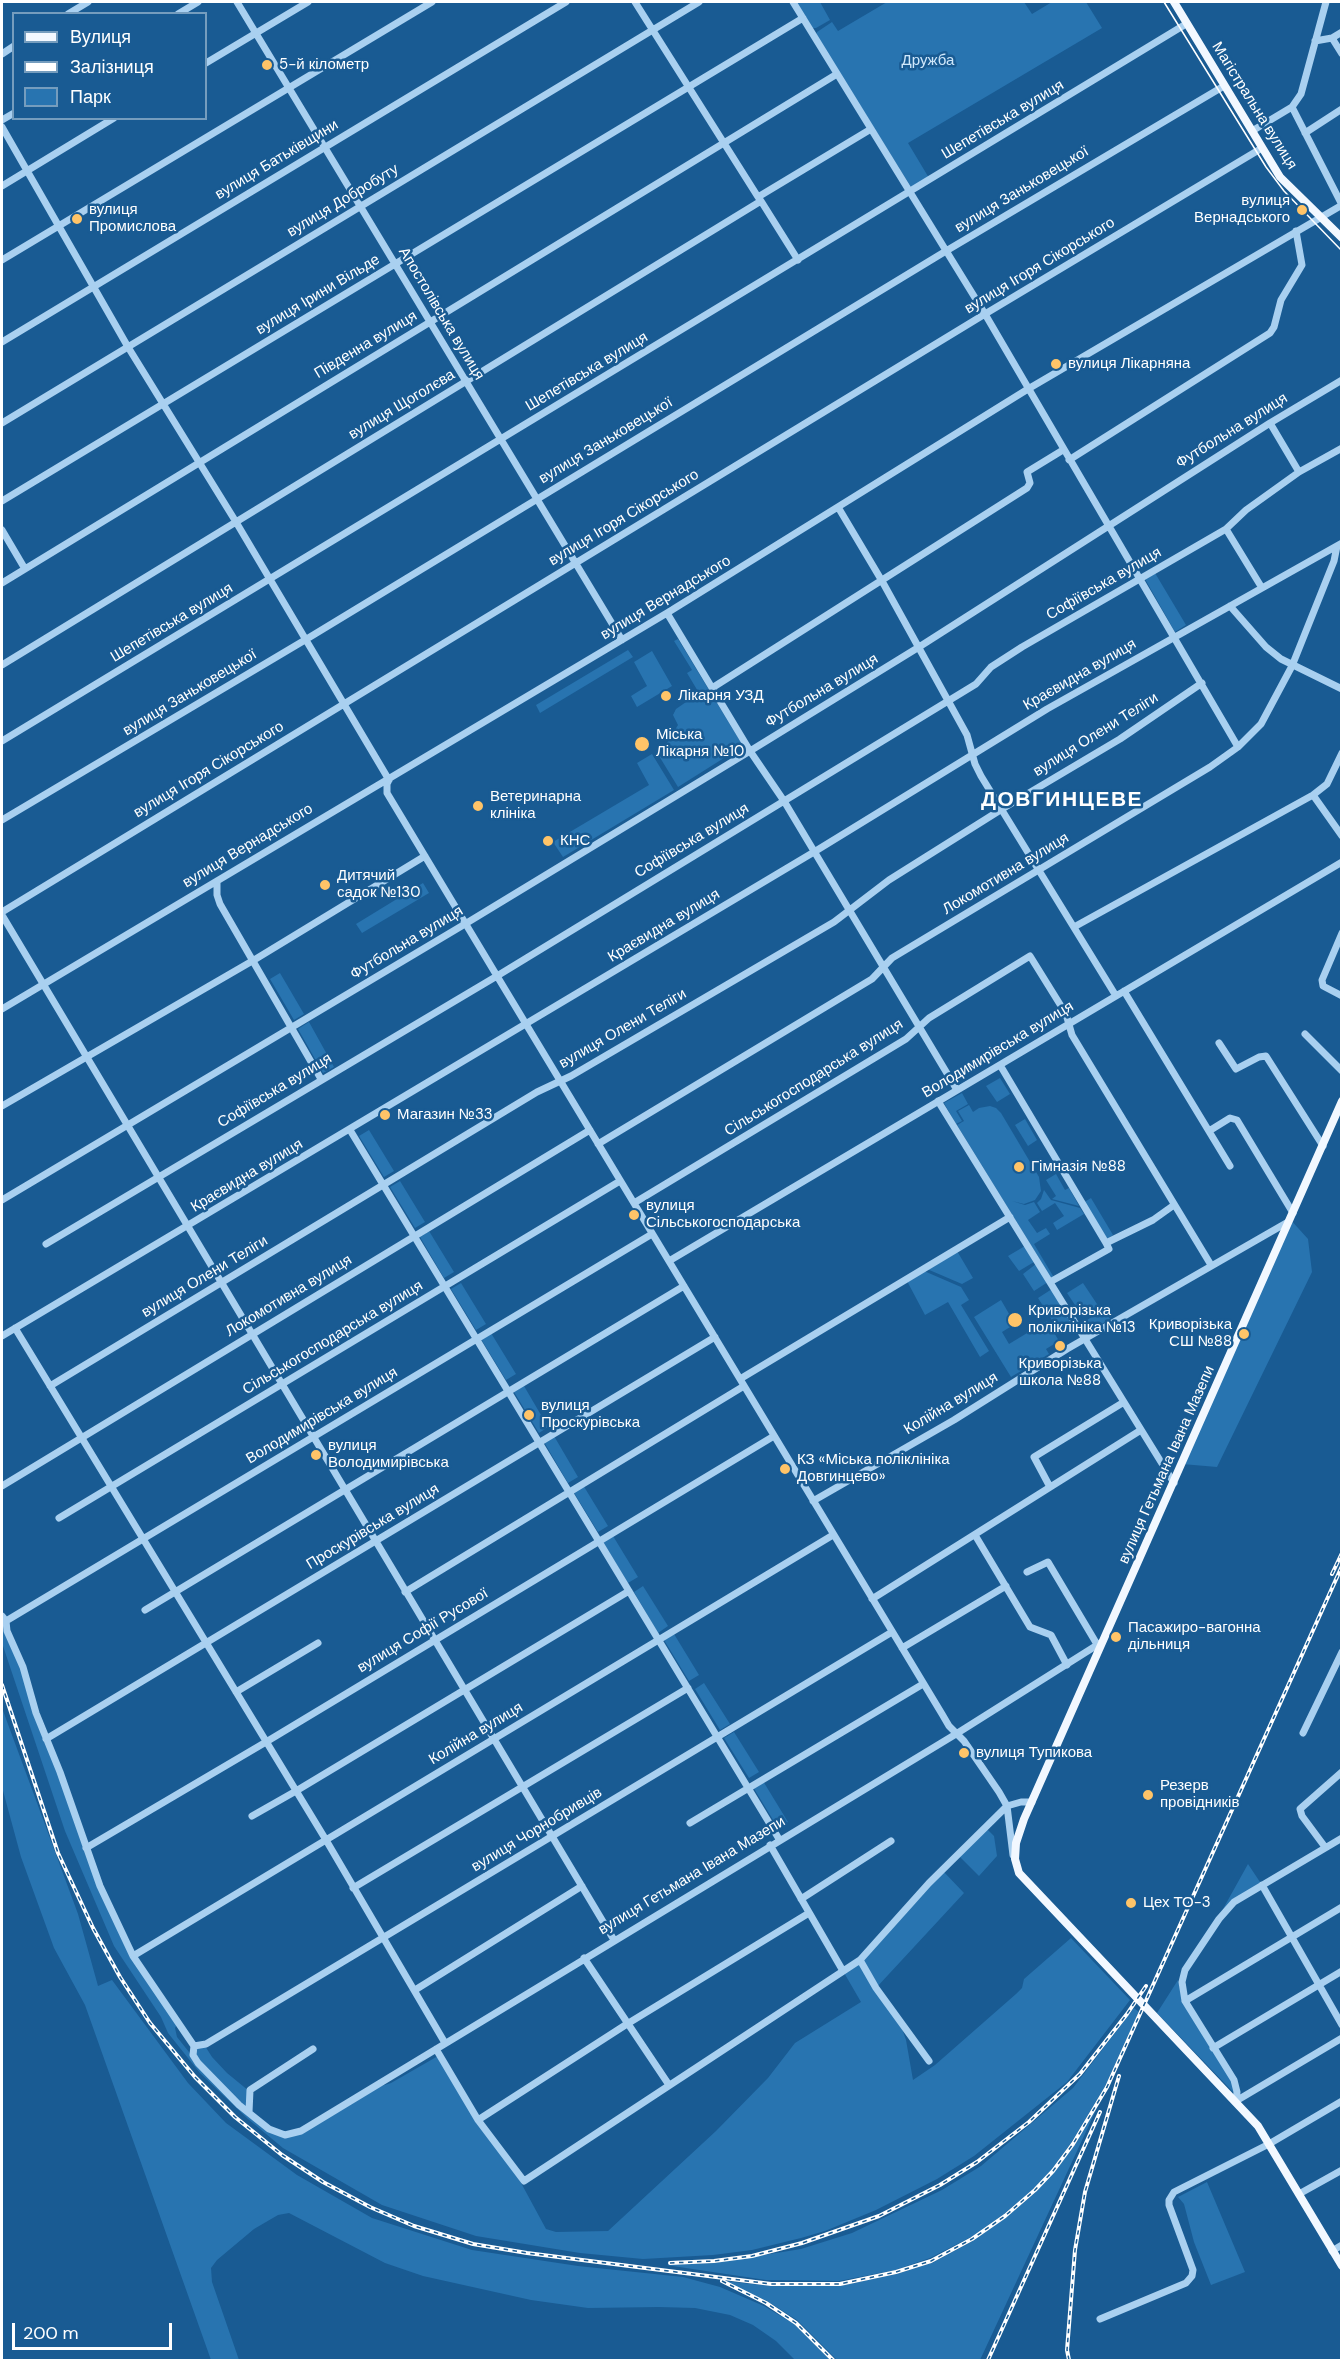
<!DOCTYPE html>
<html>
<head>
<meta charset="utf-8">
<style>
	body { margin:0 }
	#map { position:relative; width:1343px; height:2362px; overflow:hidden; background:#195b93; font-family:"DM Sans",sans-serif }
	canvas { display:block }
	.frame { position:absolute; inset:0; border:3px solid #fff; pointer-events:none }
	.legend { position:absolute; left:12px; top:12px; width:195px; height:108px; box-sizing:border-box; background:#195b93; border:2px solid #759dbe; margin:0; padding:8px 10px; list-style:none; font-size:18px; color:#fff }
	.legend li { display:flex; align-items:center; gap:12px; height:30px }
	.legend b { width:30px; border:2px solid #759dbe }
	.scale { position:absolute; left:12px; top:2323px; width:160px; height:27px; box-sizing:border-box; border:3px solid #fff; border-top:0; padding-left:8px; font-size:18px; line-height:21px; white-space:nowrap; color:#fff; -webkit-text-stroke:4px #195b93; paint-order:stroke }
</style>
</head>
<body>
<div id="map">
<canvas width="1343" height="2362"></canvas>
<div class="frame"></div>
<ul class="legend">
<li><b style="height:8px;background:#f2f8ff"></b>Вулиця</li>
<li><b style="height:8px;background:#fff"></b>Залізниця</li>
<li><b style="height:16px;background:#2874b0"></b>Парк</li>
</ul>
<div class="scale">200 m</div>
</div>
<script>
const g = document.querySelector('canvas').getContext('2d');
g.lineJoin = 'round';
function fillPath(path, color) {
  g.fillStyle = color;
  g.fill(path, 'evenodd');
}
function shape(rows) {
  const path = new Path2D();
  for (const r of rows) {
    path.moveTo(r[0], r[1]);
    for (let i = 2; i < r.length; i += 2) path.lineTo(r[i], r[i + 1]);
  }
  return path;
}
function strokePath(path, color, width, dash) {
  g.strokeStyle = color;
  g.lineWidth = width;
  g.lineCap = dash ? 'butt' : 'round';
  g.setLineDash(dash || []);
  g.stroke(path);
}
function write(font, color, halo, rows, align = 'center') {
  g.font = font + ' "DM Sans",sans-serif';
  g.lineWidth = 5;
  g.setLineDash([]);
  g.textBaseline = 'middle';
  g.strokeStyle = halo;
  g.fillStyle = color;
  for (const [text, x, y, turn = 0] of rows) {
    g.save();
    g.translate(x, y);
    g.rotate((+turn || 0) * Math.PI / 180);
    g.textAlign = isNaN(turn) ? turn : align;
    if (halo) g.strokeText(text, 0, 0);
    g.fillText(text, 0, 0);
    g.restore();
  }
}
fillPath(shape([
	[795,2,820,2,830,20,816,28,812,28],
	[887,2,1024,2,1032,14,1052,2,1086,2,1102,28,908,143,929,178,911,187,816,35,817,32,832,22,838,31],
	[1155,573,1186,625,1175,632,1145,579],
	[678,639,743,746,678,787,656,751,665,746,678,725,673,715,676,709,699,693,687,673,692,670,674,641],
	[628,650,633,657,540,713,536,705],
	[652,651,672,686,637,707,631,696,647,686,634,662],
	[652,754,674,790,563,857,553,842,649,785,637,763],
	[423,883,429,893,362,933,356,924],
	[280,973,304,1014,294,1020,270,979],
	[309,1022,334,1067,323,1073,298,1029],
	[1000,1078,1010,1094,997,1102,986,1086],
	[962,1093,968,1104,956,1111,962,1121,956,1124,944,1103],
	[969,1105,973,1112,979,1108,990,1106,996,1108,1001,1113,1039,1177,1041,1191,1035,1200,1024,1204,1012,1201,1025,1205,1034,1202,1040,1212,1028,1220,1037,1233,1046,1228,1050,1234,1034,1244,1053,1276,1051,1278,957,1125,964,1121,958,1111],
	[1025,1119,1037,1140,1028,1146,1015,1125],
	[369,1130,394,1171,384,1177,359,1136],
	[1056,1174,1065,1190,1069,1188,1079,1206,1052,1199,1056,1196,1046,1180],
	[400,1181,425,1222,415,1228,390,1187],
	[1044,1190,1051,1200,1080,1208,1084,1214,1057,1230,1053,1223,1064,1216,1055,1203,1042,1211,1037,1203,1041,1199],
	[1091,1198,1113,1235,1105,1240,1083,1203],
	[1289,1218,1308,1239,1312,1272,1217,1467,1182,1464],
	[429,1231,454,1272,444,1278,420,1237],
	[1025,1246,1034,1262,1019,1271,1008,1256],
	[957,1251,973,1278,962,1284,927,1269],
	[1036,1264,1048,1282,1034,1291,1023,1274],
	[924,1271,961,1287,969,1300,961,1305,989,1351,980,1357,948,1302,925,1315,907,1281],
	[461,1283,486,1324,476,1330,451,1289],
	[1083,1283,1099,1307,1083,1317,1067,1293],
	[1052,1289,1074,1324,1060,1333,1038,1298],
	[1001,1300,1015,1324,1002,1332,1009,1344,1047,1321,1059,1341,1046,1349,1049,1354,1011,1377,974,1317],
	[1104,1309,1110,1319,1087,1333,1081,1324],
	[491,1333,516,1374,506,1380,481,1339],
	[524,1386,548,1427,539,1433,514,1392],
	[554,1436,578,1477,568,1483,544,1442],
	[583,1485,608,1526,598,1532,573,1491],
	[613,1536,638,1577,628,1583,603,1542],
	[643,1586,668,1626,658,1633,634,1592],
	[2,1616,110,1912,178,2022,175,2028,177,2037,197,2062,195,2048,205,2046,212,2057,227,2073,249,2091,247,2110,268,2128,293,2134,372,2089,391,2083,438,2056,520,2181,546,2229,556,2232,608,2231,716,2131,768,2078,795,2043,861,2002,843,1971,860,1960,942,1870,964,1893,876,1988,900,2023,906,2040,913,2080,935,2065,1016,1994,1022,1988,1024,1979,1071,1938,1130,2000,1067,2082,974,2156,937,2179,876,2210,825,2231,801,2238,752,2250,713,2255,643,2259,580,2253,476,2236,382,2205,283,2148,248,2119,200,2073,168,2033,161,2017,114,1946,65,1831,2,1643],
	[674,1634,699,1675,689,1681,664,1640],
	[704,1683,730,1724,720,1730,695,1689],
	[2,1708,78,1914,98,1986,112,1980,188,2083,226,2123,297,2175,372,2218,472,2250,578,2266,683,2277,720,2287,764,2306,794,2324,830,2360,795,2360,776,2341,753,2325,730,2315,695,2308,659,2307,588,2308,531,2300,423,2276,385,2263,289,2213,278,2215,254,2229,217,2260,211,2268,212,2282,239,2360,211,2360,85,2005,54,1948,21,1857,2,1787],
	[734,1732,759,1772,749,1778,724,1738],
	[763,1781,788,1822,778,1828,753,1787],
	[985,1827,994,1836,997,1856,979,1876,958,1855],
	[1248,1864,1262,1885,1233,1901,1223,1909],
	[1178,1980,1184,2003,1232,2082,1235,2094,1157,2013],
	[1134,2008,1139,2012,1105,2086,1071,2143,1051,2170,1033,2189,1004,2214,971,2237,930,2258,895,2270,839,2281,766,2280,666,2265,714,2263,801,2249,852,2233,942,2190,981,2166,1073,2088],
	[1097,2108,980,2360,837,2360,797,2320,767,2301,724,2281,771,2286,840,2286,897,2274,932,2263,973,2241,1006,2217,1036,2192,1074,2145],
	[1207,2182,1245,2272,1211,2285,1194,2242,1184,2204,1178,2197]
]), '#2874b0');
strokePath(shape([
	[237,2,622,640],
	[635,2,758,197],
	[793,2,985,314,1238,747],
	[68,14,88,2],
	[178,14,198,2],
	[1332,38,1342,54],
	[1315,41,1332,38,1342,32],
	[2,54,14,46],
	[206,63,308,2],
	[2,120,14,113],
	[2,127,128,347,236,522,389,780],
	[1252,131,1292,107],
	[1305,133,1342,109],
	[2,186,114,118],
	[761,201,798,260],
	[2,260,432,2],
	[2,342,566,2],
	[2,423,699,2],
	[1270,423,1299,472],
	[1069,460,1270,333,1274,327,1281,300,1302,265,1296,231],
	[2,501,803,18],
	[838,507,882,581,967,735,975,764,981,776,1116,996],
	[1226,529,1262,588],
	[2,530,25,569],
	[2,583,837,74],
	[1230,606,1266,647,1281,659,1342,689],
	[667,613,750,751,784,801,957,1090],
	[2,665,761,201,758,197,871,129],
	[712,688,1027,488,1030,483,1027,472,1063,450],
	[2,741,1186,24],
	[389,780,387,784,387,793,497,976,942,1714,949,1726,964,1741,999,1792,1007,1806,1013,1855],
	[1313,795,1342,836],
	[2,820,305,640,946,251,1224,86],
	[217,881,217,895,220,904,321,1079],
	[2,912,985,314,1262,148],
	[2,915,614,1940],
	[1074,927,1313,795,1327,784,1342,753],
	[1342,933,1322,980,1323,986,1342,996],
	[1124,991,1230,1166],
	[2,1009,667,613,1028,389,1342,205,1292,107,1301,94,1326,2],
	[1305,1034,1342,1071],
	[1219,1043,1236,1069,1259,1057,1266,1056,1323,1146],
	[1000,1065,1106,1243,1153,1220,1174,1205],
	[938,1101,1174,1483],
	[2,1106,254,960,425,856],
	[350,1130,779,1839],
	[1209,1131,1230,1118,1237,1120,1293,1213],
	[598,1144,872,979,892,958,1210,767,1238,747,1261,724,1292,666,1334,561,1337,546],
	[2,1200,465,924,750,751,919,647,1270,423,1342,380],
	[634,1203,906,1039,929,1018,1030,956,1066,1014,1072,1035,1211,1265],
	[46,1244,497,976,976,684,991,667,1022,647,1226,529,1246,510,1299,472,1342,448],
	[669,1261,1342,862],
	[1050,1282,1109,1249,1106,1243],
	[15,1328,326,1840,445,2043],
	[2,1336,814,852,1047,709,1342,543],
	[740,1379,1010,1217],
	[50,1386,537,1092,571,1076,834,922,889,880,1002,809,1120,739,1202,683],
	[2,1486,590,1130],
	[1050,1487,1034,1457,1124,1402],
	[813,1501,954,1420,1067,1349,1288,1222],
	[59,1518,620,1181],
	[975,1535,1030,1627,1051,1635,1067,1665],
	[1027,1572,1048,1562,1098,1646],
	[405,1592,744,1386],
	[872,1599,1141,1430],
	[145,1610,684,1286],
	[2,1616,6,1621,7,1631,23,1667,36,1713,60,1772,100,1886,133,1956,194,2046,193,2055,198,2063,239,2105,269,2129,285,2135,301,2131,956,1734,1102,1642],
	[6,1621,652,1234],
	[902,1648,1006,1586],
	[236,1692,318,1643],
	[1303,1733,1342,1652],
	[46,1739,715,1337],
	[252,1816,296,1791,629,1591],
	[690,1823,923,1684],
	[770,1845,843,1971],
	[1325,1847,1302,1816,1300,1809,1342,1772],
	[86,1848,266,1742,774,1436],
	[1262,1885,1342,2025],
	[353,1888,688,1688],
	[801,1899,891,1841],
	[133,1956,833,1535],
	[584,1958,669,2085],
	[860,1960,876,1988,929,2061],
	[415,1990,582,1886],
	[1185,2001,1342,1907],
	[194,2046,206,2044,892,1632],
	[1213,2048,1342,1971],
	[436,2049,478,2120,524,2181,860,1960,929,1883,1007,1806,1021,1802,1032,1802],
	[1236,2101,1237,2092,1234,2080,1185,2001,1182,1982,1185,1970,1219,1919,1234,1902,1342,1838],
	[1236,2101,1342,2038],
	[249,2112,250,2090,313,2049],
	[478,2120,627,2024,809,1913],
	[1299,2194,1342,2170],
	[1332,2251,1342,2245],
	[1100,2319,1186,2283,1192,2276,1193,2270,1169,2205,1169,2200,1174,2192,1269,2144,1342,2101]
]), '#a9d0f0', 7);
strokePath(shape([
	[1174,2,1280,177,1342,238],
	[1342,1101,1024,1819,1016,1843,1015,1859,1019,1873,1258,2126,1342,2266]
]), '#f2f8ff', 8);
strokePath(shape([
	[1164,2,1266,167,1284,191,1342,251]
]), '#fff', 1.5);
const rail = shape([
	[1332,1574,1342,1553],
	[2,1685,58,1853,93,1928,120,1977,150,2023,195,2077,235,2117,282,2155,323,2182,370,2207,414,2226,473,2244,527,2253,771,2284,840,2284,896,2272,931,2261,972,2239,1005,2216,1035,2190,1053,2171,1073,2144,1107,2087,1342,1566],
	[670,2263,714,2261,752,2256,802,2243,879,2216,940,2185,977,2162,1029,2122,1080,2074,1127,2014,1146,1986],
	[722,2281,766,2303,796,2323,833,2360],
	[988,2360,1100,2112],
	[1069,2360,1067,2350,1075,2250,1085,2192,1119,2076]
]);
strokePath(rail, '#fff', 4);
strokePath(rail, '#195b93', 1.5, [4.5]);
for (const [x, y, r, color] of [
	[267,65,6,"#ffc468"],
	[1302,210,6,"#ffc468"],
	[77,219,6,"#ffc468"],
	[1056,364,6,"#ffc468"],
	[666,696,6,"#ffc468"],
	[642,744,8,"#ffc468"],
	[478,806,6,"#ffc468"],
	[548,841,6,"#ffc468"],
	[325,885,6,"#ffc468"],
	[385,1115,6,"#ffc468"],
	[1019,1167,6,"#ffc468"],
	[634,1215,6,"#ffc468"],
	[1015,1320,8,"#ffc468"],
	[1244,1334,6,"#ffc468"],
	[1060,1346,6,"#ffc468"],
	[529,1415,6,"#ffc468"],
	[316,1455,6,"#ffc468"],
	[785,1469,6,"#ffc468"],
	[1116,1637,6,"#ffc468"],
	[964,1753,6,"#ffc468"],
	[1148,1795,6,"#ffc468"],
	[1131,1903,6,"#ffc468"]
]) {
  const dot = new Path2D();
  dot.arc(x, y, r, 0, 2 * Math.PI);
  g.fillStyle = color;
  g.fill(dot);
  strokePath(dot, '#195b93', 2);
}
write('15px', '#d0e8fb', '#195b93', [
	["Дружба",928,61]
]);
write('15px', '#fff', '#195b93', [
	["5-й кілометр",279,65],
	["вулиця",1290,201,"right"],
	["Вернадського",1290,218,"right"],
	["вулиця",89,210],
	["Промислова",89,227],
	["вулиця Лікарняна",1068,364],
	["Лікарня УЗД",678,696],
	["Міська",656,735],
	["Лікарня №10",656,752],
	["Ветеринарна",490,797],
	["клініка",490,814],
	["КНС",560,841],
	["Дитячий",337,876],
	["садок №130",337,893],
	["Магазин №33",397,1115],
	["Гімназія №88",1031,1167],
	["вулиця",646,1206],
	["Сільськогосподарська",646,1223],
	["Криворізька",1028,1311],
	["поліклініка №13",1028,1328],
	["Криворізька",1232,1325,"right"],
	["СШ №88",1232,1342,"right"],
	["Криворізька",1060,1364,"center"],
	["школа №88",1060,1381,"center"],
	["вулиця",541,1406],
	["Проскурівська",541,1423],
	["вулиця",328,1446],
	["Володимирівська",328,1463],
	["КЗ «Міська поліклініка",797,1460],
	["Довгинцево»",797,1477],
	["Пасажиро-вагонна",1128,1628],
	["дільниця",1128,1645],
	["вулиця Тупикова",976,1753],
	["Резерв",1160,1786],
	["провідників",1160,1803],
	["Цех ТО-3",1143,1903]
], 'left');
write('15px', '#fff', '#195b93', [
	["Магістральна вулиця",1254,106,58],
	["Шепетівська вулиця",1003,120,-31],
	["вулиця Батьківщини",277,160,-31],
	["вулиця Заньковецької",1022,190,-31],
	["вулиця Добробуту",343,201,-31],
	["вулиця Ігоря Сікорського",1040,266,-31],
	["вулиця Ірини Вільде",318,295,-31],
	["Апостолівська вулиця",441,314,59],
	["Південна вулиця",366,345,-31],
	["Шепетівська вулиця",587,372,-31],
	["вулиця Щоголєва",402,405,-31],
	["Футбольна вулиця",1232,431,-32],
	["вулиця Заньковецької",606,441,-31],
	["вулиця Ігоря Сікорського",624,518,-31],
	["Софіївська вулиця",1104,584,-30],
	["вулиця Вернадського",666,598,-31],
	["Шепетівська вулиця",172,623,-31],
	["Краєвидна вулиця",1080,675,-30],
	["Футбольна вулиця",822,691,-31],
	["вулиця Заньковецької",190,693,-31],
	["вулиця Олени Теліги",1096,735,-32],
	["вулиця Ігоря Сікорського",209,770,-31],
	["Софіївська вулиця",692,841,-31],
	["вулиця Вернадського",248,846,-31],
	["Локомотивна вулиця",1006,874,-31],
	["Краєвидна вулиця",664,926,-31],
	["Футбольна вулиця",407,943,-31],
	["вулиця Олени Теліги",623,1029,-30],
	["Володимирівська вулиця",998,1050,-31],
	["Сільськогосподарська вулиця",814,1078,-32],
	["Софіївська вулиця",275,1091,-31],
	["Краєвидна вулиця",247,1176,-31],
	["вулиця Олени Теліги",205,1277,-31],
	["Локомотивна вулиця",289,1296,-31],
	["Сільськогосподарська вулиця",333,1338,-31],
	["Колійна вулиця",951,1404,-31],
	["Володимирівська вулиця",322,1416,-31],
	["вулиця Гетьмана Івана Мазепи",1167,1465,-66],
	["Проскурівська вулиця",373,1527,-31],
	["вулиця Софії Русової",423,1631,-31],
	["Колійна вулиця",476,1734,-31],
	["вулиця Чорнобривців",537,1830,-31],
	["вулиця Гетьмана Івана Мазепи",692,1876,-31]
]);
g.letterSpacing = '1.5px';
write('bold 21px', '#fff', '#195b93', [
	["ДОВГИНЦЕВЕ",1062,800]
]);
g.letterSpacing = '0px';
</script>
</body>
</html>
